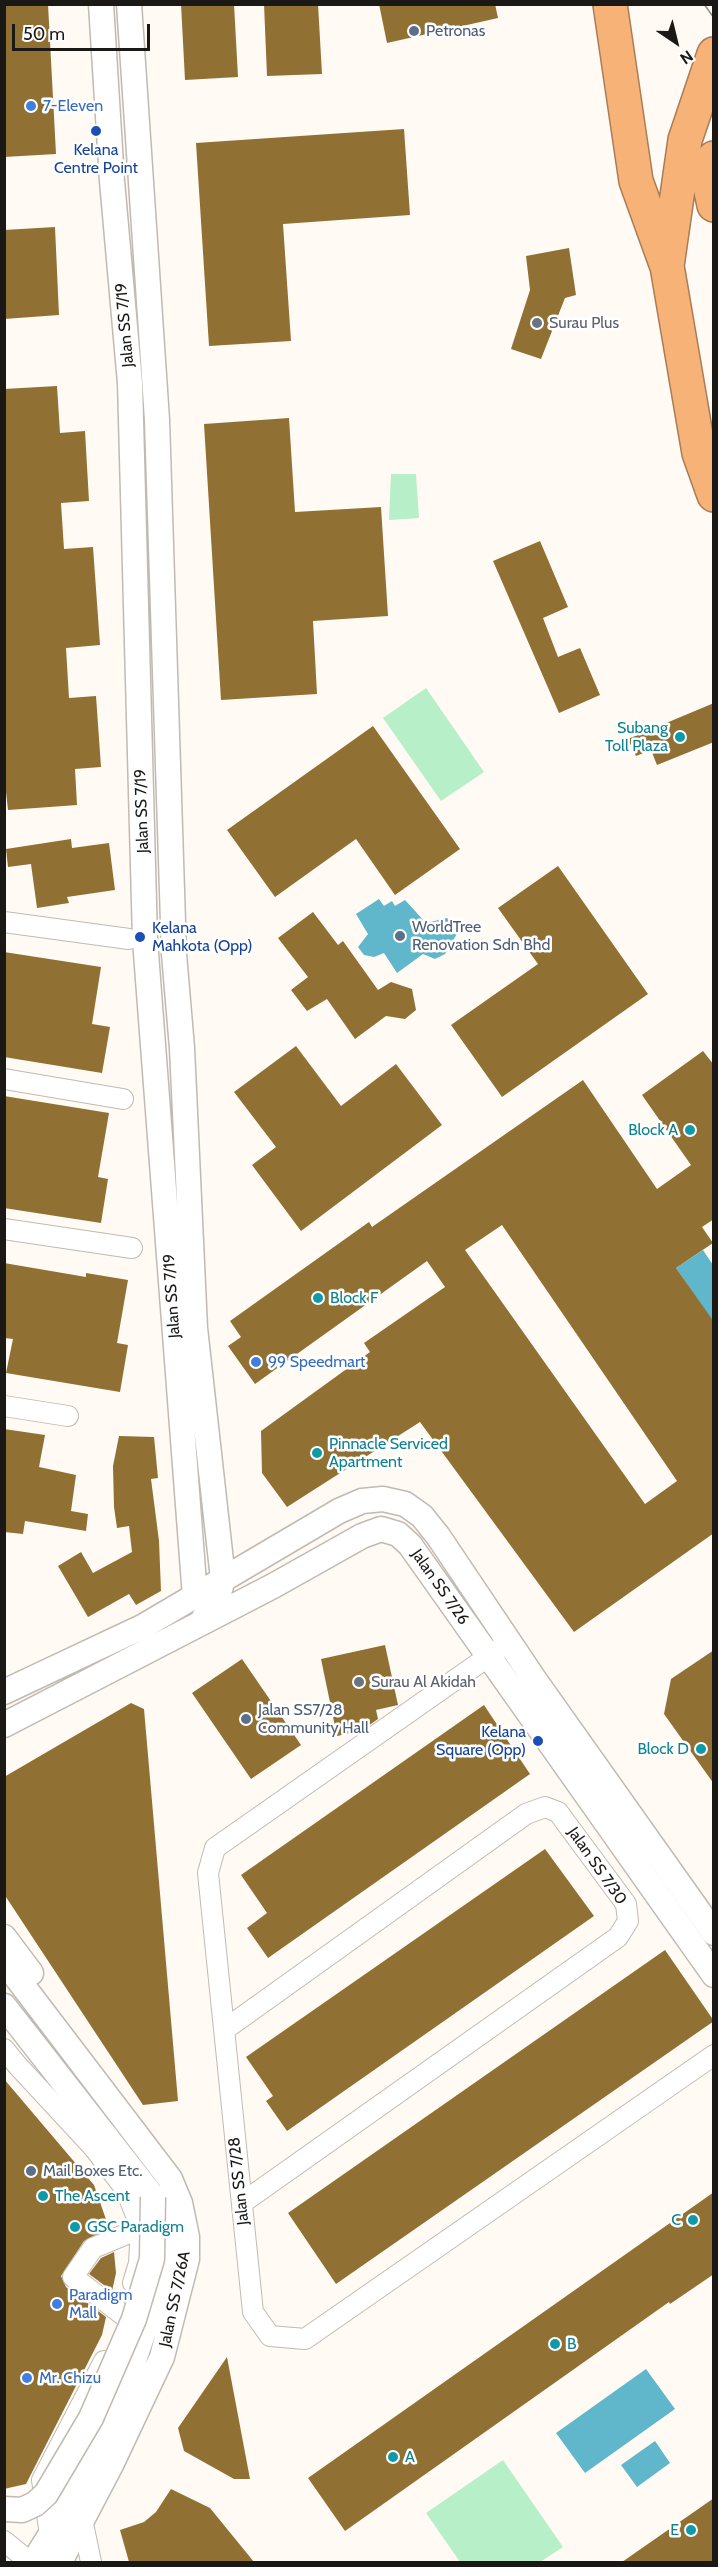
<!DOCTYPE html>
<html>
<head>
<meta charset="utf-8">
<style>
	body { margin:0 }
	#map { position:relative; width:718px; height:2567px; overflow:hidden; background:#fffaf3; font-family:Cabin,sans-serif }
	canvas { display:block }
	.frame { position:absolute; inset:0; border:6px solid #1b1916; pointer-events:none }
	.north { position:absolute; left:646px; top:12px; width:60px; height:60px; -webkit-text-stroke:4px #fff; paint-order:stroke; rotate:145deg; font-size:16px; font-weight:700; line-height:24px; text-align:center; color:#1b1916 }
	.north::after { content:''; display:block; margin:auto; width:21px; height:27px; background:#1b1916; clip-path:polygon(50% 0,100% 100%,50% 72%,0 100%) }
	.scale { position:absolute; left:12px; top:24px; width:138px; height:27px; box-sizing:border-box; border:3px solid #1b1916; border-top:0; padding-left:8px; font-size:18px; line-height:21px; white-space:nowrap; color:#1b1916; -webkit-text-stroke:4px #fff; paint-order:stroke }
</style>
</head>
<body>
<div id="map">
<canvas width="718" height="2567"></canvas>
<div class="frame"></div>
<div class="north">N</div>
<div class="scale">50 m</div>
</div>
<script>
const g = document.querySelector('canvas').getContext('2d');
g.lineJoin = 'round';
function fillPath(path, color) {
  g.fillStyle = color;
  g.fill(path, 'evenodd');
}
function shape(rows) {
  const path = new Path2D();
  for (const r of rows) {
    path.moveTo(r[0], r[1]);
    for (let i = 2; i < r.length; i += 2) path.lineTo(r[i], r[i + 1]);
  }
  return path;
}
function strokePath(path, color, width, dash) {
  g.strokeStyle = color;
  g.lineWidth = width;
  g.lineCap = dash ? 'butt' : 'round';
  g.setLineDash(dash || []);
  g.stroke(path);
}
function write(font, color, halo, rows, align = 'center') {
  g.font = font + ' Cabin,sans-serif';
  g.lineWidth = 5;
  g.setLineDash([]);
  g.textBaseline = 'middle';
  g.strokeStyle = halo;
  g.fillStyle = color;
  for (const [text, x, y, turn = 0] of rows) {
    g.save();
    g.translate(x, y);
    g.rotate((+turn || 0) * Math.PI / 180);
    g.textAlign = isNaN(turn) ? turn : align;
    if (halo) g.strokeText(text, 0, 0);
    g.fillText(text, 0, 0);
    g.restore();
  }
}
fillPath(shape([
	[391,474,416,474,419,518,389,520],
	[426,688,484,772,441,801,383,718],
	[503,2460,563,2547,540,2562,460,2562,426,2513]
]), '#b7efc9');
fillPath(shape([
	[379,899,384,906,392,901,395,906,405,900,426,923,447,918,458,932,445,954,435,959,423,954,397,973,384,953,374,957,364,955,358,947,368,934,356,914],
	[703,1250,713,1265,713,1322,676,1268],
	[646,2369,675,2409,585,2473,556,2433],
	[655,2441,670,2463,637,2487,621,2465]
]), '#60b6ca');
fillPath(shape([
	[4,4,48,4,56,154,4,157],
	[181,4,234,4,238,77,185,80],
	[264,4,318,4,322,74,267,76],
	[379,4,495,4,498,18,387,43],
	[404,129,410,215,283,224,291,341,209,346,196,143],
	[55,227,59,315,4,319,4,230],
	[569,248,576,295,565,298,541,359,511,349,530,290,526,256],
	[57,386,60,433,85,431,89,501,61,503,64,549,93,547,100,645,66,648,69,698,96,696,101,767,75,769,77,805,8,810,4,774,4,389],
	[289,418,295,512,381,507,388,616,313,621,317,694,221,700,204,424],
	[540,541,568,607,543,618,558,657,580,648,600,695,559,713,493,561],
	[714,703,714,742,657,765,651,750,636,756,628,739],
	[373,726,460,849,395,895,356,839,275,897,227,830],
	[71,839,72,848,109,843,115,890,67,897,69,903,37,908,31,864,8,867,6,849],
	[558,866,648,994,502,1097,451,1025,538,964,498,908],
	[313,912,338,945,343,941,378,990,391,982,412,989,416,1010,405,1019,386,1016,355,1039,327,999,307,1011,291,990,308,977,278,938],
	[4,952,101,967,92,1024,110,1027,102,1073,4,1057],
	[296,1046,341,1106,396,1064,442,1125,301,1231,252,1165,276,1147,234,1092],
	[703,1051,714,1065,714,1219,702,1227,713,1243,676,1268,714,1322,714,1533,574,1632,420,1422,287,1507,262,1473,261,1431,370,1352,364,1343,445,1287,427,1261,255,1384,228,1346,241,1337,230,1321,369,1222,372,1227,583,1080,657,1189,691,1165,642,1095],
	[502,1225,677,1481,645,1504,465,1250],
	[4,1096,109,1113,98,1177,108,1179,101,1223,4,1208],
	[4,1263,86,1277,86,1273,128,1280,117,1343,128,1345,120,1392,6,1373,13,1339,4,1338],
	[4,1429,45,1435,39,1467,76,1475,71,1511,88,1514,86,1531,25,1521,23,1534,4,1532],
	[119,1436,154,1437,158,1478,151,1479,159,1541,161,1591,136,1605,129,1594,88,1617,58,1566,81,1552,93,1573,132,1552,129,1526,117,1528,114,1507,113,1466],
	[385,1645,398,1705,376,1710,378,1719,361,1731,337,1736,321,1659],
	[714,1650,714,1784,664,1714,671,1679],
	[242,1659,301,1745,251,1779,192,1693],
	[131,1703,144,1709,178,2101,143,2105,4,1894,4,1777],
	[484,1705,530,1774,268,1958,247,1928,267,1913,241,1875],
	[545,1849,594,1916,287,2131,266,2101,273,2096,246,2057],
	[665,1950,714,2021,336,2284,288,2213],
	[4,2079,94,2185,109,2228,84,2241,61,2276,66,2287,106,2317,102,2335,26,2484,4,2489],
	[714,2192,714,2274,670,2304,669,2302,345,2531,308,2478],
	[114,2252,116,2273,112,2291,89,2274,101,2258],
	[227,2357,250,2479,234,2479,184,2451,178,2428],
	[171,2489,210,2508,254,2562,129,2562,120,2530,144,2522,156,2512],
	[714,2498,714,2562,622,2562]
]), '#917034');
const minor = shape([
	[4,922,129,939],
	[4,1079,123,1099],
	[4,1229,132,1248],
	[4,1406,68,1416],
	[509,1642,215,1848,208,1873,253,2312,270,2336,305,2339,714,2055],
	[224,2030,526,1814,545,1807,558,1812,626,1904,628,1921,618,1937,242,2203],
	[4,2049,18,2066,94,2148,126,2190,141,2228,139,2263,133,2283],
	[123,2315,73,2277,93,2248,141,2228],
	[82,2519,91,2562],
	[50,2535,42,2480,104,2361],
	[4,2541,30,2562]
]);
const tertiary = shape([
	[101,4,112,181,130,383,145,940,195,1597],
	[129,4,157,420,174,954,182,1048,195,1328,223,1579,219,1593,201,1623],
	[4,1692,144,1626,339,1511,362,1501,383,1499,405,1504,422,1516,438,1536,534,1679,714,1933],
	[4,1725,273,1586,362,1536,381,1529,398,1534,410,1545,714,1975],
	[4,1937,31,1973],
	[4,1961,170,2179,180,2203,187,2237,187,2259,162,2357,111,2465,60,2562],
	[4,2006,153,2197,165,2228,166,2259,157,2292,116,2414,65,2511,39,2553]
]);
const motorway = shape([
	[610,4,636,181,666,264],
	[714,54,685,140,667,266,699,453,714,495],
	[714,158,710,186,714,205]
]);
strokePath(minor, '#c0bab2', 22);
strokePath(tertiary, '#c0bab2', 27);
strokePath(motorway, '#aa7c56', 36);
strokePath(minor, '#fff', 20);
strokePath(tertiary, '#fff', 24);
strokePath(motorway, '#f7b278', 33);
strokePath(shape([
	[704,4,714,18]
]), '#918e89', 1.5);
const tertiaryBridge = shape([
	[4,2509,22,2510,35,2504,46,2494,91,2418,134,2319,152,2259,153,2197]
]);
strokePath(tertiaryBridge, '#c0bab2', 27, []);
strokePath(tertiaryBridge, '#fff', 24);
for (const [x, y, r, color] of [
	[414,31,6,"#5c6f8a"],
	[31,106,6,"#3f7fe0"],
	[96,131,6,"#1a4fb4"],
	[537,323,6,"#6b7280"],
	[680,737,6,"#0f9aa8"],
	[400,936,6,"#5c6f8a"],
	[140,937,6,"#1a4fb4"],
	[690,1130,6,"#0f9aa8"],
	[318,1298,6,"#0f9aa8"],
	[256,1362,6,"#3f7fe0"],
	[317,1453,6,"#0f9aa8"],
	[359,1682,6,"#6b7280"],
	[246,1719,6,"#5c6f8a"],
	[538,1741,6,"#1a4fb4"],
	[701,1749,6,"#0f9aa8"],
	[31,2171,6,"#5c6f8a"],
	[43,2196,6,"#0f9aa8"],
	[693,2220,6,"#0f9aa8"],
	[75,2227,6,"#0f9aa8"],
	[57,2304,6,"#3f7fe0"],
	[555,2344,6,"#0f9aa8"],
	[27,2378,6,"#3f7fe0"],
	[393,2457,6,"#0f9aa8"],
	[691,2530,6,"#0f9aa8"]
]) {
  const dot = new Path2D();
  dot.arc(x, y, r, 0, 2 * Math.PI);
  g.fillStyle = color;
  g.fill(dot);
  strokePath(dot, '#fff', 2);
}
write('16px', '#4e5e75', '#fff', [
	["Petronas",426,31],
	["WorldTree",412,927],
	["Renovation Sdn Bhd",412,945],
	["Jalan SS7/28",258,1710],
	["Community Hall",258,1728],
	["Mail Boxes Etc.",43,2171]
], 'left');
write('16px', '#366cbe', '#fff', [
	["7-Eleven",43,106],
	["99 Speedmart",268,1362],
	["Paradigm",69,2295],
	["Mall",69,2313],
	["Mr. Chizu",39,2378]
], 'left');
write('16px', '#164399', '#fff', [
	["Kelana",96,150],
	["Centre Point",96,168],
	["Kelana",152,928,"left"],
	["Mahkota (Opp)",152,946,"left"],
	["Kelana",526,1732,"right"],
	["Square (Opp)",526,1750,"right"]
]);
write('16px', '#5b616d', '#fff', [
	["Surau Plus",549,323],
	["Surau Al Akidah",371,1682]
], 'left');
write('16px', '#1b1916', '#fff', [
	["Jalan SS 7/19",125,325,-95],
	["Jalan SS 7/19",142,811,-92],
	["Jalan SS 7/19",172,1296,-94],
	["Jalan SS 7/26",440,1587,55],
	["Jalan SS 7/30",597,1866,55],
	["Jalan SS 7/28",239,2181,-96],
	["Jalan SS 7/26A",175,2299,-78]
]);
write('16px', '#0d838f', '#fff', [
	["Subang",668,728,"right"],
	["Toll Plaza",668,746,"right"],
	["Block A",678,1130,"right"],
	["Block F",330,1298],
	["Pinnacle Serviced",329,1444],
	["Apartment",329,1462],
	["Block D",689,1749,"right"],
	["The Ascent",55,2196],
	["C",681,2220,"right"],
	["GSC Paradigm",87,2227],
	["B",567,2344],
	["A",405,2457],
	["E",679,2530,"right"]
], 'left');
</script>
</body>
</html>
